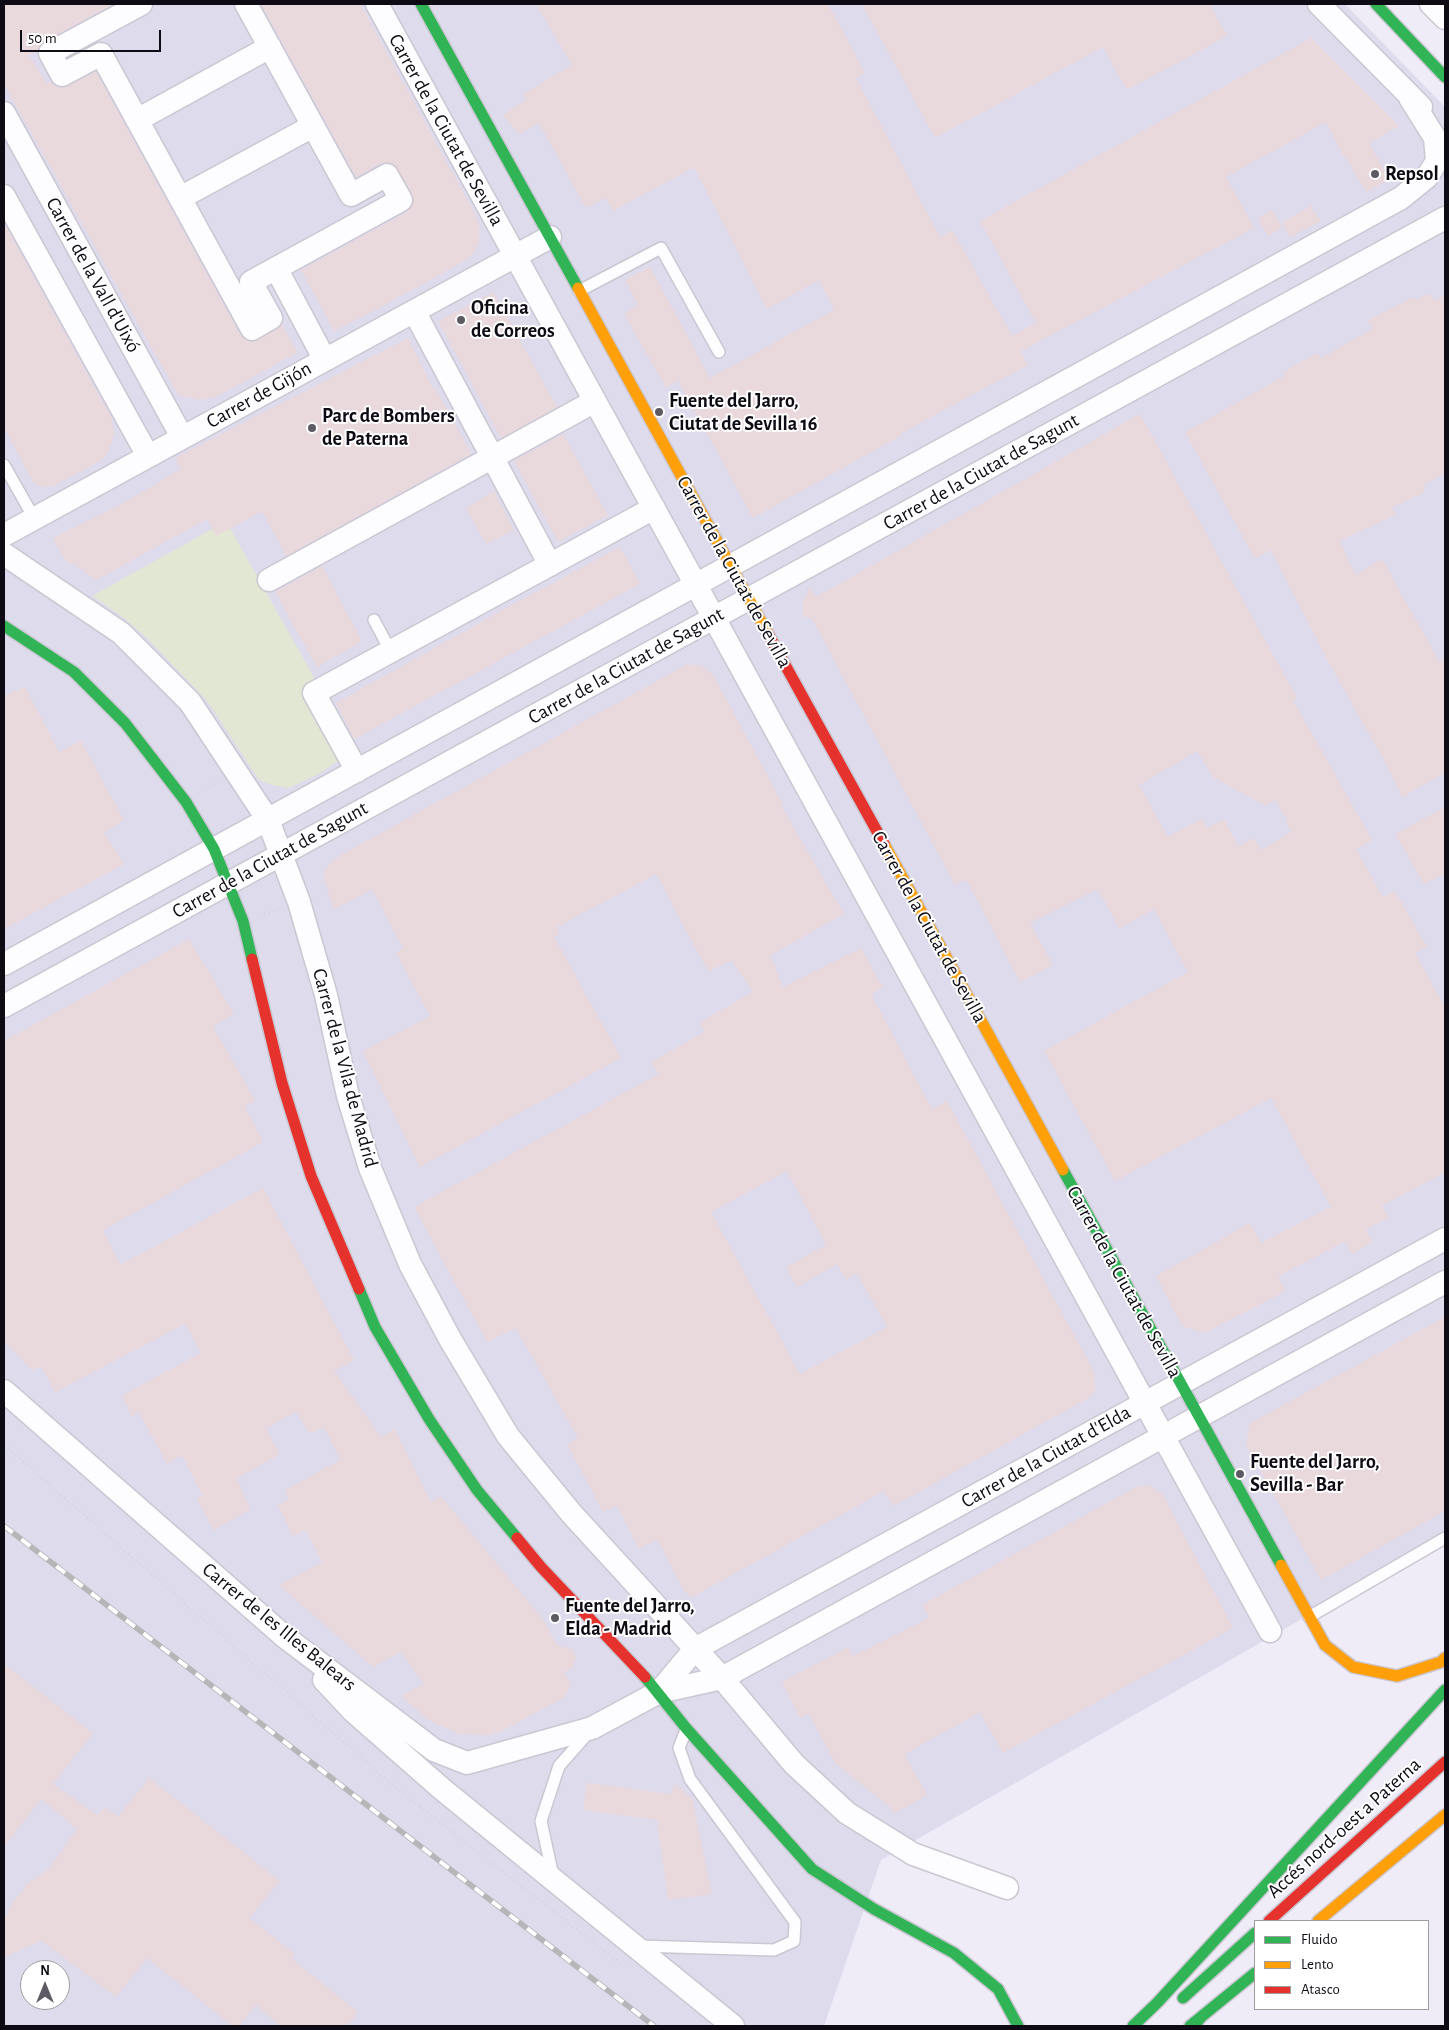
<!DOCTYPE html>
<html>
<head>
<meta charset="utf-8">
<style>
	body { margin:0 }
	#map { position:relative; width:1449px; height:2030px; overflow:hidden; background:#efecf8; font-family:"Alegreya Sans",sans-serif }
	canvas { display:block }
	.frame { position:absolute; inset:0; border:5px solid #0f0b15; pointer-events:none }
	.legend { position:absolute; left:1254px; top:1920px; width:175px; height:90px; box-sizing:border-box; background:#fff; border:1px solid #9f9da1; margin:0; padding:6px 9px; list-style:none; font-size:15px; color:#0f0b15 }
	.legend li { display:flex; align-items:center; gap:10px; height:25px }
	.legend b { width:25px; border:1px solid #9f9da1 }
	.north { position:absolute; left:20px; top:1960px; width:50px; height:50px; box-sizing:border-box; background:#fff; border:1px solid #9f9da1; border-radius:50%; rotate:0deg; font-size:14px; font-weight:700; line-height:20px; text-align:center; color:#0f0b15 }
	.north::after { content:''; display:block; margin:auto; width:18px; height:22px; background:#5d5a64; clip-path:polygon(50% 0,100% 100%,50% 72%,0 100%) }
	.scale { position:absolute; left:20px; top:30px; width:141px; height:22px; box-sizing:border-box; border:2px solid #0f0b15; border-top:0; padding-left:6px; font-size:15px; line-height:18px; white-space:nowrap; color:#0f0b15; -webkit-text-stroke:4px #fff; paint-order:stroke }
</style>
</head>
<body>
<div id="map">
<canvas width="1449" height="2030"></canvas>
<div class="frame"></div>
<ul class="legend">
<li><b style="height:6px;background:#30b455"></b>Fluido</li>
<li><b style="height:6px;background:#ff9f0a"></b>Lento</li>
<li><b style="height:6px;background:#e5322d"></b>Atasco</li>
</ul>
<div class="north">N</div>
<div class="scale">50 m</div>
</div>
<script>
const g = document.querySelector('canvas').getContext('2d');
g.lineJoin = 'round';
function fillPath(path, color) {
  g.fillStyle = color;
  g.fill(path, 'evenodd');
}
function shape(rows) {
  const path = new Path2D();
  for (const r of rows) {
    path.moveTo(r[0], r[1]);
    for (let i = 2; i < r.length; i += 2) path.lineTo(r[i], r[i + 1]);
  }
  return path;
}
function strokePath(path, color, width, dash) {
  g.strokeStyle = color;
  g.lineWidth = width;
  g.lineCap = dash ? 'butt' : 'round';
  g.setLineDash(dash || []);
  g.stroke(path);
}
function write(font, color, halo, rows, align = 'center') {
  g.font = font + ' "Alegreya Sans",sans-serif';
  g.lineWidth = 4;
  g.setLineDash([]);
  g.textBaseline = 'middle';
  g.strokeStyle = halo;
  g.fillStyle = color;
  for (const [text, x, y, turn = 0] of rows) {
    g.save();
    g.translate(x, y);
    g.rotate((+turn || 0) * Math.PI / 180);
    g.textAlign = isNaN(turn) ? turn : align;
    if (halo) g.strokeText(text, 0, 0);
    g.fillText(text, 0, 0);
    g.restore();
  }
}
fillPath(shape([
	[4,4,1345,4,1445,107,1445,1537,881,1860,824,2026,4,2026],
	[30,1970,60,1970,60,2000,30,2000]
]), '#dedbec');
fillPath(shape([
	[230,528,316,681,308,703,338,761,317,775,288,788,272,785,259,780,208,702,148,639,120,615,92,596,212,529]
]), '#e1e7d3');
fillPath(shape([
	[4,4,114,4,44,41,37,51,29,55,47,84,51,82,61,88,96,72,241,336,246,340,252,342,282,325,298,352,216,397,199,400,178,395,4,84],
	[261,4,360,4,475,214,479,224,479,244,473,255,466,260,372,312,334,331,301,270,407,212,412,206,414,200,398,169,393,164,381,163,356,177],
	[536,4,828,4,865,73,856,78,940,237,952,230,1012,336,1036,323,980,221,1311,38,1399,126,1369,143,1389,179,1366,192,1345,156,1344,157,1326,122,1226,177,1254,228,1021,351,1028,365,901,433,902,435,753,518,678,380,666,388,624,314,638,305,625,280,650,267,710,378,834,310,819,280,767,309,694,167,613,211,606,198,586,208,539,123,519,134,503,115,526,100,523,94,572,65],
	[862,4,1210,4,1227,36,1127,90,1103,47,935,138],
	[1311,206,1321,221,1290,237,1282,222],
	[1272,210,1282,228,1268,236,1258,218],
	[4,223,112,419,114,434,108,453,103,459,54,486,41,487,32,481,4,427],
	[493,292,557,407,501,438,438,321],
	[1429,294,1435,301,1445,295,1445,473,1425,484,1424,493,1392,507,1396,515,1340,540,1355,575,1382,559,1439,661,1445,657,1445,773,1402,797,1385,762,1329,663,1271,550,1255,559,1185,432,1286,375,1283,372,1318,353,1320,359,1373,328,1367,320,1414,297,1416,300],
	[408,338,433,389,435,387,471,454,286,556,262,511,216,536,207,519,96,580,73,563,67,563,53,538,118,506,181,469,175,458],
	[1140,414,1297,698,1293,700,1372,840,1356,849,1383,897,1395,891,1427,947,1415,953,1445,1007,1445,1172,1382,1206,1389,1218,1366,1229,1372,1242,1352,1254,1346,1241,1278,1276,1286,1291,1204,1333,1182,1326,1156,1276,1250,1223,1261,1243,1331,1207,1271,1098,1115,1181,1044,1051,1188,972,1154,909,1119,928,1098,889,1030,923,1053,965,1020,982,966,879,955,885,812,619,803,616,803,604,809,587,816,597],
	[1197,751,1213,777,1264,805,1276,800,1284,816,1290,819,1286,821,1291,832,1261,850,1254,838,1238,847,1224,819,1207,828,1202,818,1168,837,1139,785],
	[563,434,608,515,558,542,514,461],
	[494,491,514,530,486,544,466,508],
	[620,547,640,584,354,739,336,703,508,607],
	[322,566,362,641,317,667,275,592],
	[686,665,701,665,714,676,783,805,781,806,844,914,770,955,783,987,861,948,883,988,871,994,932,1109,947,1101,1094,1372,1095,1384,1095,1390,1092,1396,893,1506,884,1491,692,1597,685,1592,657,1540,639,1549,617,1505,603,1512,567,1444,578,1438,516,1328,487,1342,414,1207,659,1074,651,1062,705,1032,700,1024,705,1019,753,992,732,961,708,971,656,874,557,927,560,934,554,937,621,1058,420,1167,363,1051,430,1016,396,953,403,948,372,889,334,910,324,879,324,872,332,861,341,855],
	[787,1171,826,1245,786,1267,797,1287,837,1264,846,1280,857,1273,887,1327,800,1374,711,1212],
	[25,687,59,752,81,741,124,820,104,832,124,864,4,929,4,696],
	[1445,807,1445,874,1424,884,1395,834],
	[189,939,234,1014,213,1026,255,1101,245,1106,263,1142,103,1230,120,1265,263,1188,354,1360,334,1371,381,1437,395,1429,431,1502,441,1496,545,1622,557,1646,572,1649,576,1657,573,1668,564,1672,571,1685,565,1697,502,1731,488,1735,459,1734,427,1719,401,1696,424,1684,401,1652,373,1667,279,1585,322,1562,306,1530,293,1536,278,1505,289,1499,285,1490,340,1460,325,1428,309,1433,296,1412,266,1428,280,1454,237,1478,250,1509,214,1530,197,1500,202,1495,182,1455,167,1464,139,1412,131,1417,122,1395,201,1353,185,1324,55,1392,41,1366,32,1370,4,1341,4,1041],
	[1445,1317,1445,1511,1321,1580,1246,1444,1250,1423],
	[1149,1485,1163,1495,1233,1628,1003,1753,980,1712,905,1754,927,1795,893,1814,890,1807,836,1764,809,1714,800,1718,782,1682,848,1647,853,1656,929,1618,922,1605,1136,1487],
	[4,1664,93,1733,53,1784,97,1815,105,1807,118,1817,149,1778,280,1881,249,1918,295,1954,292,1959,358,2012,347,2026,281,2026,256,2005,239,2026,233,2026,147,1958,116,1997,42,1941,4,1957,4,1920,13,1902,30,1881,49,1869,77,1829,41,1799,4,1847],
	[587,1783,671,1794,675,1784,692,1798,712,1894,668,1900,657,1820,583,1810]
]), '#e9d8dc');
const lane = shape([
	[579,291,661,248,719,352],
	[4,465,34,518],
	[374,620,391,652],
	[1309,1617,1445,1538],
	[553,1876,541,1821,559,1766,589,1732],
	[638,1946,774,1950,794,1941,795,1922,690,1779,679,1748,686,1730]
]);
const street = shape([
	[141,4,50,53,62,75,101,54,252,329,271,318,251,282,401,200,387,175,351,195,246,4],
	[377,4,1270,1631],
	[1319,4,1421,107],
	[1431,4,1445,18],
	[4,113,182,437],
	[137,120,270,47],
	[4,196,148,456],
	[180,198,313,126],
	[276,268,325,360],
	[414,311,550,565],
	[4,535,550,237],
	[4,554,121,633,190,702,268,820,299,902,326,995,348,1096,370,1168,410,1264,450,1339,508,1436,571,1513,722,1678,794,1764,847,1813,913,1854,1007,1888],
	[269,580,595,401],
	[357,771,314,693,654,508],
	[4,964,1401,198,1427,177,1437,161,1435,138,1410,98],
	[4,1006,1445,218],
	[4,1391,285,1637,434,1750,467,1763,592,1728,659,1692,722,1678,1445,1282],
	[324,1680,353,1711,442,1789,733,2026],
	[659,1692,695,1649,1445,1239]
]);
const fast = shape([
	[421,4,578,288],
	[1376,4,1445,77],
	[4,626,74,672,125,723,186,802,214,849,243,921,252,959],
	[1063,1170,1281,1565],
	[359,1289,375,1327,429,1419,477,1490,517,1538],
	[645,1677,686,1728,812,1869,874,1909,954,1953,998,1989,1018,2026],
	[1183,1998,1255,1933],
	[1133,2026,1157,2003,1445,1690],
	[1190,2026,1255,1973],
	[1194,2026,1201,2017]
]);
const slow = shape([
	[578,288,768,634],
	[884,844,1063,1170],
	[1281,1565,1325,1645,1353,1667,1397,1676,1441,1662,1445,1658],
	[1318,1921,1445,1815]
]);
const jam = shape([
	[768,634,884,844],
	[252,959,282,1083,311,1176,359,1289],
	[517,1538,541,1567,645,1677],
	[1269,1921,1445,1762]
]);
strokePath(lane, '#cac7d2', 14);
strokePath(street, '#cac7d2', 25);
strokePath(fast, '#cac7d2', 14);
strokePath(slow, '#cac7d2', 14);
strokePath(jam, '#cac7d2', 14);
strokePath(shape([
	[205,790,218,782],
	[264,914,282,908],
	[4,1445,402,1793,625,1967],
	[627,1626,639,1614]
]), '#d6d5d9', 3, [1, 4]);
strokePath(lane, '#fdfcfe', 11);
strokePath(street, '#fdfcfe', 22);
strokePath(fast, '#30b455', 11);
strokePath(slow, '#ff9f0a', 11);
strokePath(jam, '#e5322d', 11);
const rail = shape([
	[4,1526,654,2026]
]);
strokePath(rail, '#b6b6b8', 5.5);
strokePath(rail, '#fff', 4, [11]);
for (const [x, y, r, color] of [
	[1375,174,5,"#5d5a64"],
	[461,320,5,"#5d5a64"],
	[659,412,5,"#5d5a64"],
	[312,428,5,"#5d5a64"],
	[1240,1474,5,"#5d5a64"],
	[555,1618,5,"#5d5a64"]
]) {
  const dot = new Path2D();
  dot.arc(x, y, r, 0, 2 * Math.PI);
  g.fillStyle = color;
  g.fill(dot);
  strokePath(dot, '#fff', 2);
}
write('20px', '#0f0b15', '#fff', [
	["Carrer de la Ciutat de Sevilla",446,130,61],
	["Carrer de la Vall d'Uixó",93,275,61],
	["Carrer de Gijón",259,395,-29],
	["Carrer de la Ciutat de Sagunt",981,472,-29],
	["Carrer de la Ciutat de Sevilla",734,572,61],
	["Carrer de la Ciutat de Sagunt",626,666,-29],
	["Carrer de la Ciutat de Sagunt",270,860,-29],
	["Carrer de la Ciutat de Sevilla",929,927,61],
	["Carrer de la Vila de Madrid",345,1068,75],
	["Carrer de la Ciutat de Sevilla",1124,1282,61],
	["Carrer de la Ciutat d'Elda",1046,1457,-29],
	["Carrer de les Illes Balears",279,1627,39],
	["Accés nord-oest a Paterna",1344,1828,-42]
]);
write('bold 20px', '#0f0b15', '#fff', [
	["Repsol",1385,174],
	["Oficina",471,308],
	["de Correos",471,331],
	["Fuente del Jarro,",669,401],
	["Ciutat de Sevilla 16",669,424],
	["Parc de Bombers",322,416],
	["de Paterna",322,439],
	["Fuente del Jarro,",1250,1462],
	["Sevilla - Bar",1250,1485],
	["Fuente del Jarro,",565,1606],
	["Elda - Madrid",565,1629]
], 'left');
</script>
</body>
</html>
